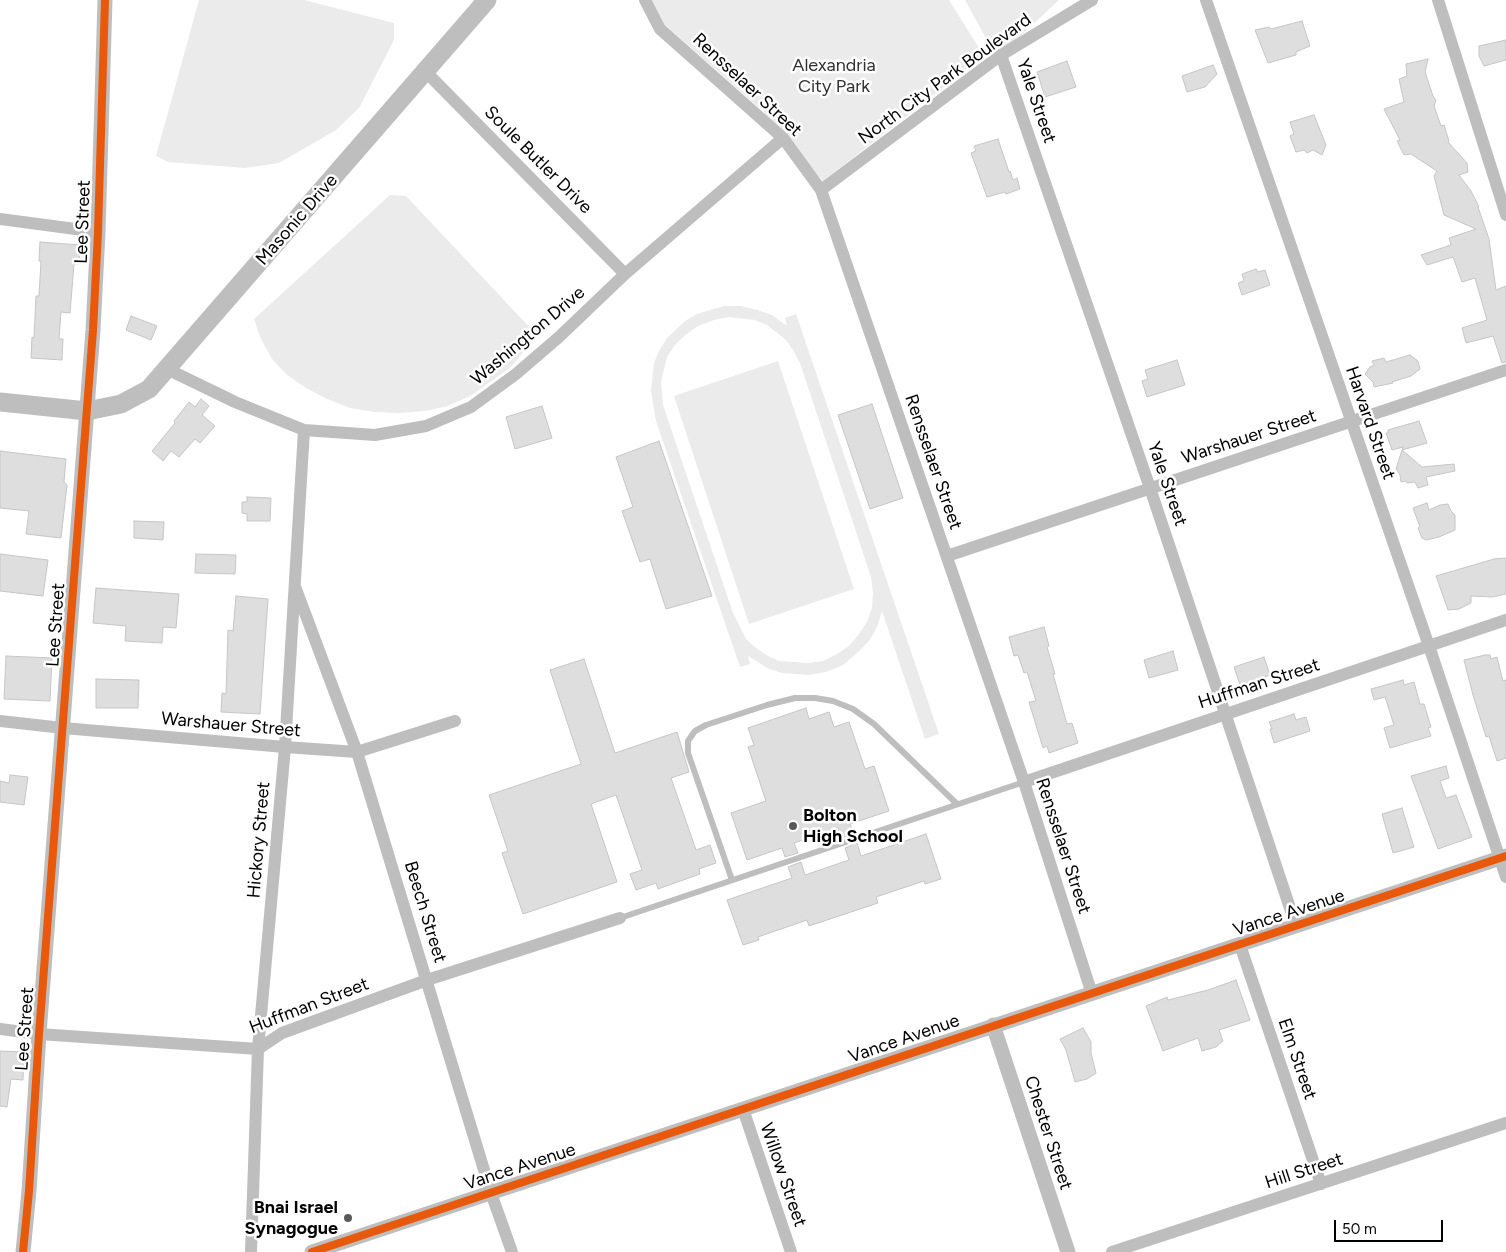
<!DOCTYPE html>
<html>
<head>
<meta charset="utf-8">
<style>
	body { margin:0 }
	#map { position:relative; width:1506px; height:1252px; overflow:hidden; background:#fff; font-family:Figtree,sans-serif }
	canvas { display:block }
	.scale { position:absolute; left:1334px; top:1220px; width:109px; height:22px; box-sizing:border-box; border:2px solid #000; border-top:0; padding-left:6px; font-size:15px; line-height:18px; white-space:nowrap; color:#000; -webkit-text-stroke:4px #fff; paint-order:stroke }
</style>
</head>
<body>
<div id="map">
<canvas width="1506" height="1252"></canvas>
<div class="scale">50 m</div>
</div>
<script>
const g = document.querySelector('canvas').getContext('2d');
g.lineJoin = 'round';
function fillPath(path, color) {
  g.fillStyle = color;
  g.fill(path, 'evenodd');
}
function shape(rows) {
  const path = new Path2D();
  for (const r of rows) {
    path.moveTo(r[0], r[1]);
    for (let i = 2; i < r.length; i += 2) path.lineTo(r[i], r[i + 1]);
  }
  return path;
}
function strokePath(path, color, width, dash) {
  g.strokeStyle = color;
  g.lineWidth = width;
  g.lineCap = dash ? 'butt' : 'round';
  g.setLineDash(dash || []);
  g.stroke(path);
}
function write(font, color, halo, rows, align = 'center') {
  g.font = font + ' Figtree,sans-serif';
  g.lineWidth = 5;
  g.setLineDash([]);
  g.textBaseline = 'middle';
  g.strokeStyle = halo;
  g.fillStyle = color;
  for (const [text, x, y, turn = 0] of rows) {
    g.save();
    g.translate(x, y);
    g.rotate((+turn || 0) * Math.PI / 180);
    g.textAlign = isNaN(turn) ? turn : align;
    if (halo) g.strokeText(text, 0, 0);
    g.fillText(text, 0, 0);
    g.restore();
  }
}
fillPath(shape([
	[199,0,304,0,394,23,394,40,359,108,336,130,279,163,245,168,168,162,156,156],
	[651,0,949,0,984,56,823,181,764,112,665,25],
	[965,0,1059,0,997,58],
	[390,195,406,196,535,333,526,349,511,367,472,395,448,406,425,411,398,413,375,412,350,408,327,399,306,388,287,375,272,359,260,337,254,319],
	[724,306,741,306,757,310,772,315,787,326,785,318,796,314,939,734,925,739,882,611,877,627,869,641,857,653,843,665,826,672,808,675,782,673,769,669,748,656,750,664,740,667,656,421,651,391,654,363,659,351,667,338,685,321,697,314],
	[729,317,755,320,767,325,786,340,793,350,800,363,871,577,873,592,872,608,867,622,859,634,849,646,837,654,823,661,808,663,779,661,768,656,756,648,746,639,733,613,663,405,661,383,664,369,667,357,675,345,685,335,698,326,714,320],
	[778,361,854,589,749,624,674,396]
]), '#ebebeb');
const building = shape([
	[1302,21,1310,46,1296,52,1296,55,1268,63,1255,30,1269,27,1271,29,1302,21],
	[1506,40,1506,60,1484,66,1479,56,1479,46,1506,40],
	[1428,59,1425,72,1433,96,1436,100,1434,106,1441,126,1444,125,1449,141,1448,142,1467,163,1468,172,1459,175,1471,191,1479,207,1478,207,1489,239,1496,290,1506,286,1506,362,1502,363,1493,336,1466,343,1462,328,1487,320,1475,278,1462,282,1453,257,1427,265,1421,255,1451,245,1449,238,1476,229,1444,215,1434,176,1437,171,1411,154,1404,155,1397,141,1400,140,1384,109,1404,102,1399,79,1407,76,1406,64,1428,59],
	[1067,61,1076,87,1045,97,1037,72,1067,61],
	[1213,65,1217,74,1205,87,1187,92,1182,76,1213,65],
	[1314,115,1326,145,1322,155,1313,150,1307,153,1304,150,1296,152,1290,136,1294,134,1290,122,1314,115],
	[998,139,1009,172,1010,171,1013,180,1017,178,1020,189,1006,194,1005,192,987,197,971,153,976,151,974,146,998,139],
	[40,242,80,245,79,264,74,264,70,313,61,312,59,339,63,339,62,360,31,358,32,337,34,338,36,296,39,296,41,261,39,261,40,242],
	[1256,269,1258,272,1265,270,1270,285,1242,295,1238,283,1244,281,1242,274,1256,269],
	[131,316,157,326,151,340,126,330,131,316],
	[1410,355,1418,361,1420,369,1411,376,1392,382,1393,383,1374,387,1373,382,1365,374,1370,367,1374,365,1372,361,1384,358,1386,362,1410,355],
	[1177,360,1185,385,1147,397,1142,381,1148,379,1145,370,1177,360],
	[201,399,209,406,202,415,215,426,200,443,195,439,179,457,171,451,163,461,152,451,175,423,174,421,189,402,195,407,201,399],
	[872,404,903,498,870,509,838,415,872,404],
	[542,406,552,438,515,449,506,417,542,406],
	[1419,421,1427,443,1402,450,1422,467,1454,464,1455,471,1426,477,1428,485,1418,488,1415,482,1407,483,1406,481,1401,482,1400,475,1396,469,1403,447,1392,450,1386,433,1388,433,1388,430,1419,421],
	[659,441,712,596,666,609,650,559,640,562,622,511,633,507,616,457,659,441],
	[0,451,66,459,64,482,67,485,61,538,26,534,29,511,0,508,0,451],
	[247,497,271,498,270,521,247,521,247,514,242,513,242,502,247,502,247,497],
	[1427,503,1429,510,1440,505,1448,504,1451,511,1455,515,1455,530,1439,537,1426,540,1422,538,1418,528,1420,527,1413,508,1427,503],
	[134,521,164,522,163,540,134,538,134,521],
	[0,554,48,560,43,596,0,591,0,554],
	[196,554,236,555,235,574,195,573,196,554],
	[1506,558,1506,594,1492,597,1471,596,1471,603,1459,609,1448,610,1436,576,1494,559,1506,558],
	[96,588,179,594,176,628,163,627,162,643,125,641,126,626,93,623,96,588],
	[236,596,268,599,260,714,221,712,222,693,226,694,228,630,233,631,236,596],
	[1044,627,1049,646,1047,647,1055,674,1053,674,1067,724,1072,723,1078,743,1049,753,1047,746,1043,748,1029,702,1036,701,1027,672,1024,673,1018,655,1014,656,1009,637,1044,627],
	[1173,651,1178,670,1149,678,1144,660,1173,651],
	[1485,655,1490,655,1491,659,1497,657,1503,681,1506,680,1506,758,1497,761,1489,736,1486,737,1473,695,1464,660,1485,655],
	[6,656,52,658,50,701,4,699,6,656],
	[1264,657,1270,675,1240,685,1234,667,1264,657],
	[584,659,615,753,677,732,689,772,671,778,696,850,710,845,716,863,699,869,700,874,658,889,656,883,636,890,630,874,642,870,616,795,591,804,617,882,523,914,502,853,508,851,489,795,581,764,550,670,584,659],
	[96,679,139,680,138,708,96,708,96,679],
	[1403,680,1404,685,1414,682,1420,704,1424,704,1431,727,1428,728,1431,736,1390,748,1384,728,1394,725,1385,697,1374,700,1371,689,1403,680],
	[806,708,809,719,829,712,834,727,849,722,865,769,874,766,889,811,850,824,854,834,841,838,838,828,794,843,798,853,785,857,782,848,747,860,731,813,766,801,748,747,754,745,748,728,806,708],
	[1294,714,1296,720,1306,717,1310,731,1274,743,1270,729,1272,729,1269,722,1294,714],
	[1446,766,1449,778,1440,781,1446,798,1456,795,1472,837,1438,849,1411,776,1446,766],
	[10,775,28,777,24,805,0,802,0,781,9,783,10,775],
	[1402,808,1414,847,1393,853,1382,814,1402,808],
	[926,834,941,879,925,884,924,881,876,897,878,903,809,926,807,920,758,937,759,940,743,945,727,900,792,878,788,867,801,862,805,875,849,860,845,848,857,843,861,856,926,834],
	[1236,980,1250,1020,1219,1030,1223,1041,1216,1047,1202,1051,1198,1038,1163,1051,1146,1006,1167,997,1168,1000,1208,990,1236,980],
	[1083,1028,1091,1042,1091,1053,1096,1073,1087,1079,1075,1082,1066,1050,1060,1039,1083,1028],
	[0,1051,24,1052,23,1080,11,1079,7,1107,0,1106,0,1051]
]);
fillPath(building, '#dedede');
strokePath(building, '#c6c6c6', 1);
strokePath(shape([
	[732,880,688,753,688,741,695,731,706,725,767,705,795,698,815,698,833,701,853,709,874,724,957,804],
	[620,918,1024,782]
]), '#bebebe', 6);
strokePath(shape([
	[645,0,660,29,783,138,821,190,1024,782,1092,994],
	[1206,0,1429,646,1506,877],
	[1438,0,1506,215],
	[1001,55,1150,488,1296,926],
	[426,72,625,274],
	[821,190,1001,55,1092,0],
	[0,219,98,232],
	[167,369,235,402,304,430,375,435,426,426,471,407,516,374,559,337,625,274,783,138],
	[947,556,1506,370],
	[296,589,357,752,491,1193,512,1252],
	[0,721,63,728,285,747,357,752,455,721],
	[1024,782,1506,620],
	[1240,945,1321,1184],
	[0,1029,39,1034,258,1049,282,1033,427,980,620,918],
	[743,1109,791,1252],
	[251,1252,258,1049,285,747,304,430],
	[1112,1252,1506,1123]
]), '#bebebe', 12);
strokePath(shape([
	[993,1025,1068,1252],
	[23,1252,29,1191,39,1034,93,330,98,232,105,0],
	[312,1252,1506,856]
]), '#bebebe', 15);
strokePath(shape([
	[0,402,87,411,121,404,149,389,487,0]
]), '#bebebe', 19);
strokePath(shape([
	[23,1252,29,1191,39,1034,93,330,98,232,105,0],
	[312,1252,1506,856]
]), '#e8590c', 8);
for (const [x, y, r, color] of [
	[793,826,5,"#595959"],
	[348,1218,5,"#595959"]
]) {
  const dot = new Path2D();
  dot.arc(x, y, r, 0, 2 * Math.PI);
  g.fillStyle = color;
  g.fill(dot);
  strokePath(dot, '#fff', 2);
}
write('18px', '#313131', '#fff', [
	["Alexandria",834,66],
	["City Park",834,87]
]);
write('18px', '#000', '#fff', [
	["North City Park Boulevard",945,79,-36],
	["Rensselaer Street",747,85,43],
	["Yale Street",1036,101,71],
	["Soule Butler Drive",538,160,45],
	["Masonic Drive",297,220,-49],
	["Lee Street",83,222,-88],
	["Washington Drive",528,336,-40],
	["Harvard Street",1370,423,71],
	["Warshauer Street",1249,437,-18],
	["Rensselaer Street",933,462,71],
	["Yale Street",1167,484,71],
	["Lee Street",56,625,-86],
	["Huffman Street",1259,684,-18],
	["Warshauer Street",231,725,5],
	["Hickory Street",259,840,-85],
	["Rensselaer Street",1063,846,72],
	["Beech Street",425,912,73],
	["Vance Avenue",1289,913,-18],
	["Huffman Street",309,1006,-21],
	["Lee Street",25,1029,-86],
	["Vance Avenue",904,1039,-19],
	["Elm Street",1297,1059,71],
	["Chester Street",1048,1133,72],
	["Vance Avenue",520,1167,-18],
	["Hill Street",1304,1171,-18],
	["Willow Street",783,1175,71]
]);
write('bold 18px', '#000', '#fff', [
	["Bolton",803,816],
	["High School",803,837],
	["Bnai Israel",338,1208,"right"],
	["Synagogue",338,1229,"right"]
], 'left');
</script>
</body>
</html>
